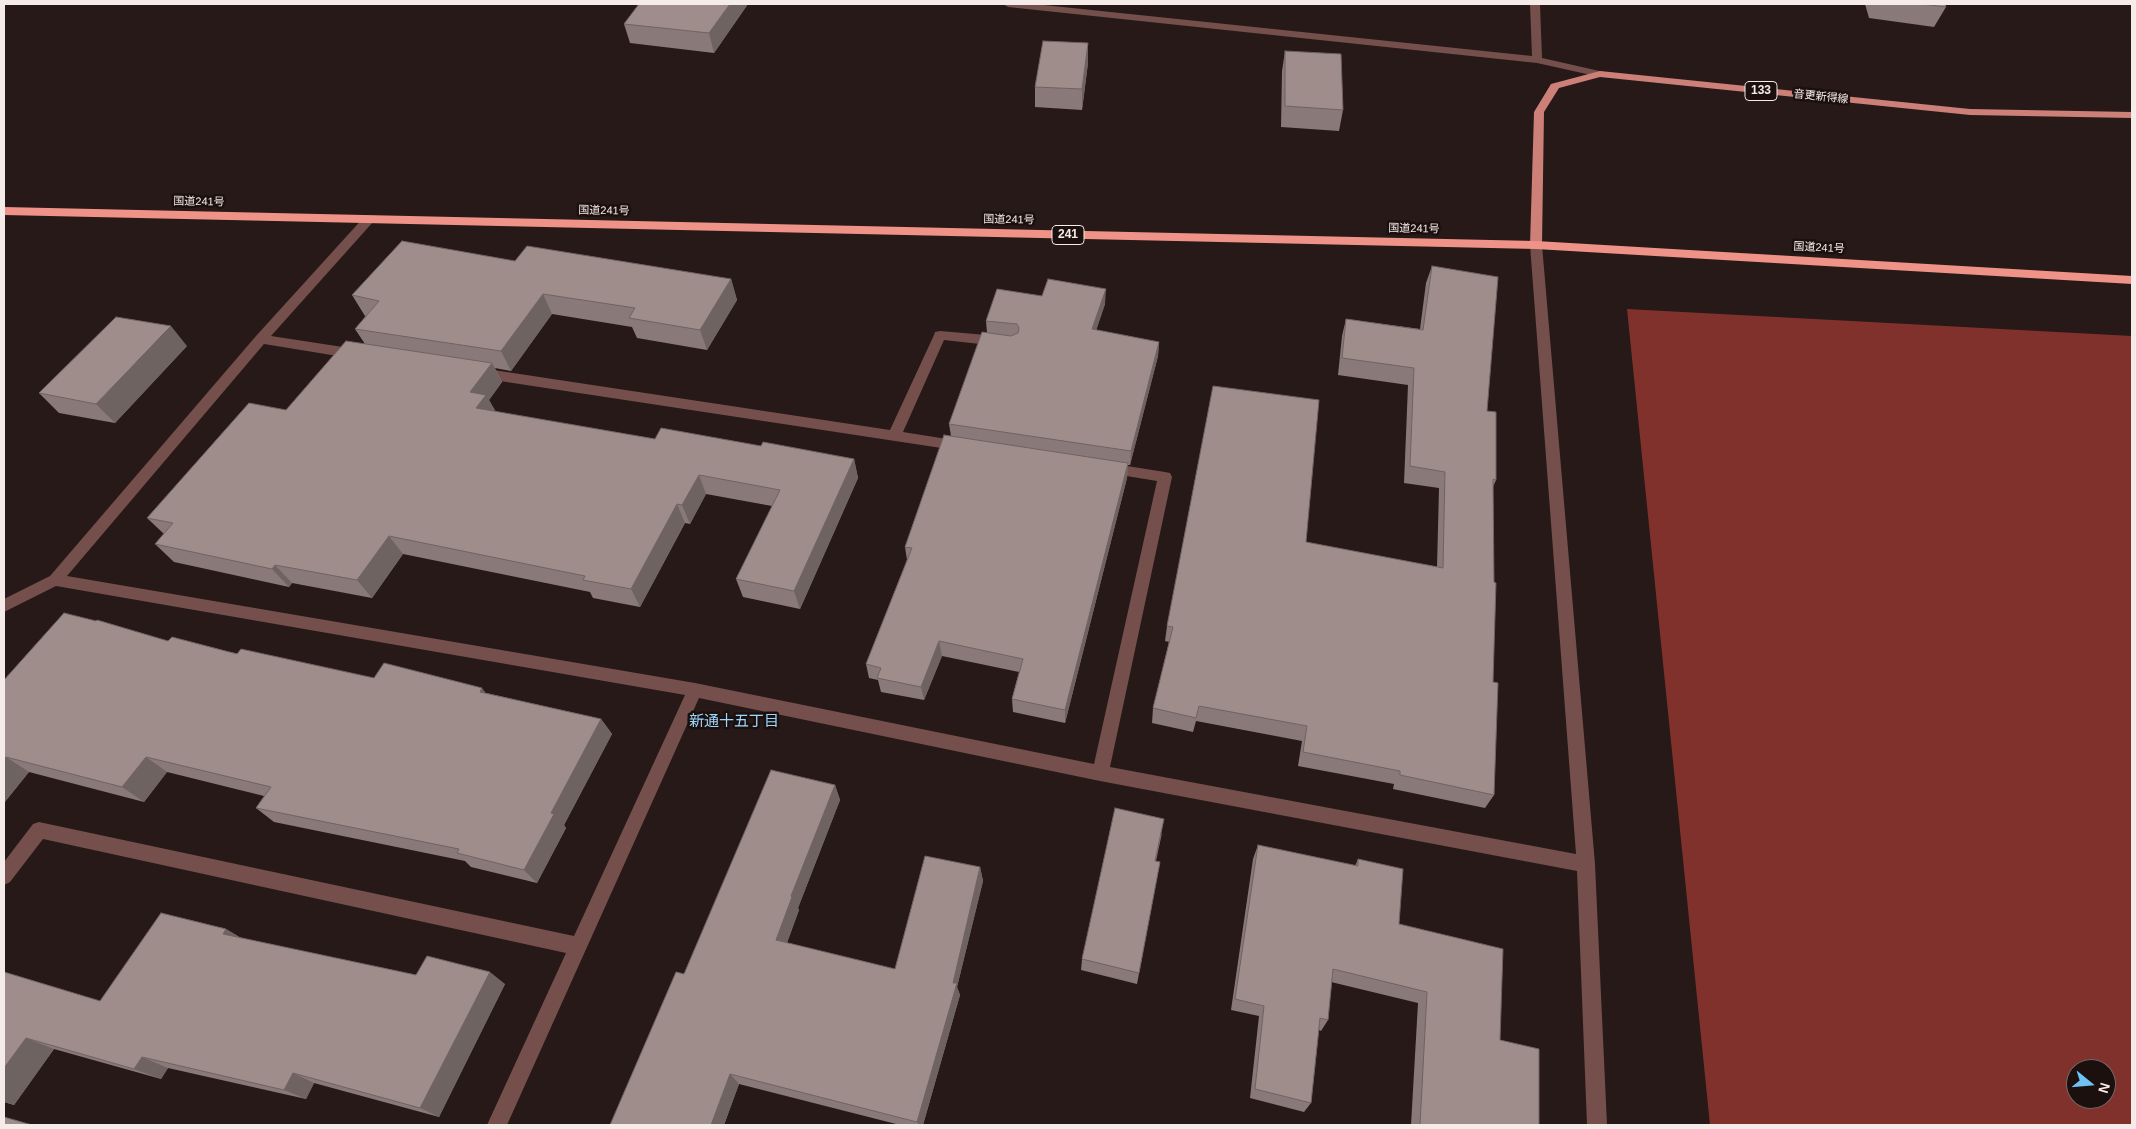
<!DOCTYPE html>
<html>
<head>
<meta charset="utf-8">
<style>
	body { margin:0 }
	#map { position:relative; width:2136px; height:1129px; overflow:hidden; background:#261917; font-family:Helvetica,sans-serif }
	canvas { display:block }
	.frame { position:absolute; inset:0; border:5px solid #f5ebe9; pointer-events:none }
	.north { position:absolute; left:2066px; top:1059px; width:50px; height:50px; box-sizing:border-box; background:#1c100f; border:1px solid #736866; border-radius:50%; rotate:107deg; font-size:14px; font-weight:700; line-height:20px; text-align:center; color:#f5ebe9 }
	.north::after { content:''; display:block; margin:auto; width:18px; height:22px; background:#6fc2f4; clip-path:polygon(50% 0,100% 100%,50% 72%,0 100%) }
</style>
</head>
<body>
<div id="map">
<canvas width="2136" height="1129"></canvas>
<div class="frame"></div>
<div class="north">N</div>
</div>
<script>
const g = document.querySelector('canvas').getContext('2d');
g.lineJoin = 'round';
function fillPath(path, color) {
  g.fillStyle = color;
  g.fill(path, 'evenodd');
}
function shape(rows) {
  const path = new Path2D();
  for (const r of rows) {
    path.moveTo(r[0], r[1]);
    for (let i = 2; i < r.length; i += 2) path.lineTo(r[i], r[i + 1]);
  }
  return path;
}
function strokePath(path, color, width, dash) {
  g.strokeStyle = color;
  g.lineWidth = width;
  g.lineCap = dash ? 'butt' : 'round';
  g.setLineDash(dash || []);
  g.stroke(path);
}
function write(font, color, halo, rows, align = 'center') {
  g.font = font + ' Helvetica,"Noto Sans JP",sans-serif';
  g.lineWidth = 5;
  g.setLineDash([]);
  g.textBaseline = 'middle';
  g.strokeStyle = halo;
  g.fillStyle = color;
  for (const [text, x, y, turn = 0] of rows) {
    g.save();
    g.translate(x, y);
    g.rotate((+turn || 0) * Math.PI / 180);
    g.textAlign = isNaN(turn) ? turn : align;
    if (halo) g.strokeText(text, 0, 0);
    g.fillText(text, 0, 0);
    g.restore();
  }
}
fillPath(shape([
	[1627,309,2132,336,2132,1125,1710,1125],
	[2076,1069,2106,1069,2106,1099,2076,1099]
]), '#81312c');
fillPath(shape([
	[1003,4,1034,4,1532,56,1530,4,1540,4,1542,58,1604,72,1605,74,1600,77,1537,63,1008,7,1003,4],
	[369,215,375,219,373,222,271,336,356,349,361,351,363,354,361,357,356,359,264,344,67,576,695,683,1094,764,1157,481,1108,473,1103,472,1101,468,1103,464,1108,463,1165,472,1170,473,1172,477,1110,767,1576,854,1530,245,1532,242,1540,242,1542,245,1595,864,1607,1125,1587,1125,1577,871,1100,781,699,698,507,1125,487,1125,566,953,43,839,10,882,4,885,4,862,33,824,39,822,574,936,685,695,56,586,4,612,4,599,50,576,256,336,365,216,369,215],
	[940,331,998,336,1003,338,1004,341,1003,344,998,346,944,340,903,432,966,442,968,446,966,450,961,451,480,378,475,376,473,373,475,370,480,368,890,430,934,335,935,332,940,331]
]), '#744f4b');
fillPath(shape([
	[1600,71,1970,109,2132,112,2132,118,1970,115,1600,77,1559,88,1544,112,1542,245,1540,248,1532,248,1530,245,1534,112,1551,84,1600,71]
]), '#cc8078');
fillPath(shape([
	[4,207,1536,241,2132,276,2132,284,1536,249,4,215,4,207]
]), '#ef9389');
fillPath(shape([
	[639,4,748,4,714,53,630,43,624,24],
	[1865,4,1945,4,1946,7,1934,27,1869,18],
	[1088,43,1088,63,1082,110,1035,107,1035,87],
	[1285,51,1343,110,1339,131,1281,127,1282,71],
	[515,261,731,279,737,300,707,350,637,338,632,327,552,314,511,371,495,368,502,382,489,400,496,412,655,439,761,446,854,459,858,478,800,609,743,597,736,579,772,506,706,494,690,524,685,523,640,607,593,598,590,592,403,554,372,598,292,583,289,587,174,562,155,544,164,534,147,518,286,410,365,344,355,329,366,316,365,316,352,295],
	[1432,266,1487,411,1496,480,1493,487,1493,682,1494,795,1485,808,1393,789,1394,784,1298,766,1302,741,1196,721,1193,732,1152,723,1153,708,1169,642,1165,641,1167,626,1306,542,1437,567,1439,488,1404,483,1408,385,1338,375,1342,336,1346,319,1420,329,1426,283],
	[1042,296,1105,304,1096,330,1159,342,1158,356,1130,465,1128,465,1127,478,1065,723,1013,712,1012,699,1019,672,942,656,924,700,881,692,878,680,869,678,866,664,907,560,905,547,951,436,949,424,987,333,986,321],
	[187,346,115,423,59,413,39,393],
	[168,641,374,678,486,693,601,719,612,734,564,825,566,828,537,883,471,867,465,861,274,822,256,808,264,796,167,772,144,802,29,772,4,803,4,680],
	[835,785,840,800,798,908,799,910,787,943,895,969,980,867,983,881,957,987,960,995,923,1125,900,1125,739,1084,724,1125,610,1125,684,974],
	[1162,833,1156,861,1160,862,1137,984,1081,970,1082,959],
	[1258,845,1355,866,1358,859,1399,924,1500,1040,1539,1125,1411,1125,1418,1003,1331,982,1328,1020,1321,1031,1319,1030,1311,1103,1304,1112,1250,1098,1259,1016,1231,1010,1253,859],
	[226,929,241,938,416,975,505,984,439,1117,314,1083,306,1099,168,1068,161,1079,54,1049,14,1105,4,1102,4,972,100,1001]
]), '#897978');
fillPath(shape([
	[730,4,748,4,714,53,709,33],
	[1088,43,1088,63,1082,110,1082,89],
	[731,279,737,300,707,350,700,330],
	[1106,289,1105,304,1092,343,1092,329],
	[543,294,552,314,511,371,501,351],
	[171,326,187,346,115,423,96,404],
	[1159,342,1158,356,1130,465,1131,451],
	[492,363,502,382,489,400,497,415,476,408,470,392],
	[854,459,858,478,800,609,794,591],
	[1128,463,1127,478,1065,723,1065,710],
	[699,475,706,494,690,524,682,505],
	[677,504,685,523,640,607,631,589],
	[389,536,403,554,372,598,357,580],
	[275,565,292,583,289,587,272,569],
	[939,641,942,656,924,700,921,687],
	[482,688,494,704,480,692],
	[601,719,612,734,564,825,566,828,537,883,524,870,551,813],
	[6,757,29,772,4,803,4,759],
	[146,757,167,772,144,802,122,787],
	[835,785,840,800,798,908,799,910,783,953,776,940,791,896],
	[980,867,983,881,957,987,960,995,923,1125,919,1125,917,1122,953,983],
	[226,929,248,942,223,934],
	[490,972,505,984,439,1117,420,1108],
	[26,1038,54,1049,14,1105,4,1102,4,1068],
	[142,1057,168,1068,161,1079,134,1069],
	[293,1073,314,1083,306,1099,284,1090],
	[730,1074,739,1084,724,1125,711,1125]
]), '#6f6361');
const building = shape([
	[639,4,730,4,709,33,624,24,639,4],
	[1921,4,1945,4,1946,7,1921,4],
	[1043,41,1088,43,1082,89,1035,87,1043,41],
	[1285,51,1341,54,1343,110,1285,106,1285,51],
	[402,241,515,261,527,246,731,279,700,330,629,318,635,308,543,294,501,351,355,329,379,301,352,295,402,241],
	[1432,266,1498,277,1487,411,1496,412,1496,480,1493,479,1494,582,1496,583,1493,682,1498,683,1494,795,1400,775,1400,771,1303,752,1307,726,1199,706,1196,718,1153,708,1173,627,1167,626,1213,386,1319,400,1306,542,1443,568,1445,472,1410,466,1414,368,1342,358,1346,319,1423,330,1432,266],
	[1048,279,1106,289,1092,329,1159,342,1131,451,949,424,982,332,1011,336,1018,333,1019,328,1017,324,986,321,997,289,1042,296,1048,279],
	[116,317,171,326,96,404,39,393,116,317],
	[346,341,492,363,470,392,486,395,476,408,655,439,661,428,761,446,763,442,854,459,794,591,736,579,780,490,699,475,682,505,677,504,631,589,583,580,585,576,389,536,357,580,275,565,272,569,155,544,173,523,147,518,249,403,286,410,346,341],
	[944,435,1128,463,1065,710,1012,699,1023,659,939,641,921,687,877,678,881,668,866,664,912,548,905,547,944,435],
	[64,613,96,621,97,620,168,641,172,637,237,654,241,649,374,678,384,663,482,688,480,692,601,719,551,813,554,814,524,870,457,853,459,849,256,808,271,787,146,757,122,787,6,757,4,759,4,680,64,613],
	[771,770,835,785,791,896,792,897,776,940,895,969,925,856,980,867,953,983,957,983,917,1122,730,1074,711,1125,610,1125,676,972,684,974,771,770],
	[1115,808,1164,819,1155,861,1160,862,1139,973,1082,959,1115,808],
	[1258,845,1358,866,1358,859,1403,869,1399,924,1503,949,1500,1040,1539,1049,1539,1125,1420,1125,1427,992,1333,969,1328,1020,1320,1018,1311,1103,1255,1089,1264,1006,1235,999,1258,845],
	[161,913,226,929,223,934,416,975,427,956,490,972,420,1108,293,1073,284,1090,142,1057,134,1069,26,1038,4,1068,4,972,100,1001,161,913],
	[4,1117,32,1125,4,1125,4,1117]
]);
fillPath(building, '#9f8d8b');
strokePath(building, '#6f6361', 1);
write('11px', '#f5ebe9', '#1c100f', [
	["音更新得線",1821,97,6],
	["国道241号",199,202,1],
	["国道241号",604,211,1],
	["国道241号",1009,220,1],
	["国道241号",1414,229,1],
	["国道241号",1819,248,3]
]);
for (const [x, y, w] of [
	[1761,91,32],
	[1068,235,32]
]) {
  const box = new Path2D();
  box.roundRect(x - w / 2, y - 9.5, w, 19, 4);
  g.fillStyle = '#1c100f';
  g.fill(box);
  strokePath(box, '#f5ebe9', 1);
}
write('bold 12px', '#f5ebe9', null, [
	["133",1761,91],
	["241",1068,235]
]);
write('15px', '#9cd7fd', '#1c100f', [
	["新通十五丁目",734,722]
]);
</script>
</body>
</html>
